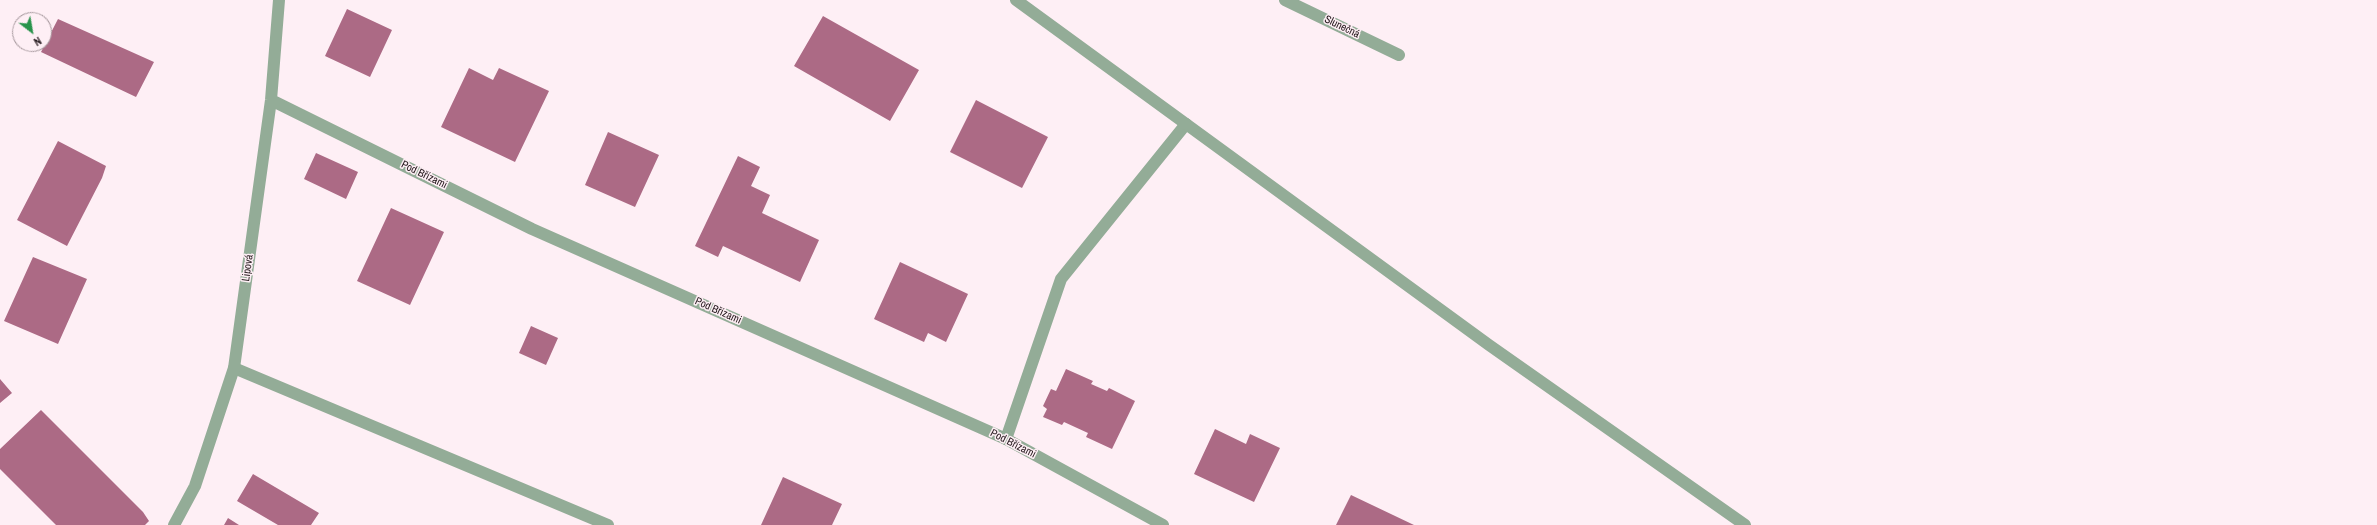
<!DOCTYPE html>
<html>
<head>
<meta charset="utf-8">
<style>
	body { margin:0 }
	#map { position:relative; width:2377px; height:525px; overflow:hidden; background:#feeff5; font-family:"Archivo Narrow",sans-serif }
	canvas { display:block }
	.north { position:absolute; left:12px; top:12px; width:40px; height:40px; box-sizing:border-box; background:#feeff5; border:1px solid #a7999e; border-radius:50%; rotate:149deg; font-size:11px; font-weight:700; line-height:16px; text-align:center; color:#24181c }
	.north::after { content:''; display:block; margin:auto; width:14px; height:18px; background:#28934b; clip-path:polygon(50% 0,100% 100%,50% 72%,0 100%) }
</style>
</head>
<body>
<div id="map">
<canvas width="2377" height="525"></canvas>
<div class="north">N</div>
</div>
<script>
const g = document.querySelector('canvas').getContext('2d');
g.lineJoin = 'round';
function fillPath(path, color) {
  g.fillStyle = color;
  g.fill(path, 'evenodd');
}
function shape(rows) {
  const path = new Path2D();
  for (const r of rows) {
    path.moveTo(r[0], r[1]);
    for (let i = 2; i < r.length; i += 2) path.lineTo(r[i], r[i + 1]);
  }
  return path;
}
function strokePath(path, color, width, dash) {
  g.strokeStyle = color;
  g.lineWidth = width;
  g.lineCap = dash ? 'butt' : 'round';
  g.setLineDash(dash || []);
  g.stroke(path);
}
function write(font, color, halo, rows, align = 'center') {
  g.font = font + ' "Archivo Narrow",sans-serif';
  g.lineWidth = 3;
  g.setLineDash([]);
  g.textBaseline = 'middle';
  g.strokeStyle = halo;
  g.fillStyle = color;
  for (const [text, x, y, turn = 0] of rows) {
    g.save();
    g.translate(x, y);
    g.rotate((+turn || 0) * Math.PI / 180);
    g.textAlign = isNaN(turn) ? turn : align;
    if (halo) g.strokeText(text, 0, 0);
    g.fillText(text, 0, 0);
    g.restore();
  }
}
fillPath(shape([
	[347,9,392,30,370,77,325,56],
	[823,16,919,70,890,121,794,66],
	[58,19,154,62,136,97,41,52],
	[469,68,493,80,499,68,549,91,515,162,441,127],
	[976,100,1048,137,1022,188,950,152],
	[608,132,659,155,635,207,585,185],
	[58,141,106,166,102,178,67,246,17,220],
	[316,153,358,172,346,199,304,179],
	[738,156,760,167,751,186,770,195,762,213,819,240,800,282,723,246,718,257,695,246],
	[391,208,444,232,410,305,357,281],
	[33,257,87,279,58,344,4,321],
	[900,262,968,294,946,342,928,333,924,342,874,319],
	[531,326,558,338,546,365,519,353],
	[1066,369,1093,381,1091,384,1107,391,1109,388,1135,401,1112,449,1086,437,1088,433,1064,422,1062,425,1043,417,1047,409,1043,406,1051,389,1056,391],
	[0,379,12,393,0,403],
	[41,410,143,512,149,521,145,525,56,525,0,469,0,449],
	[1215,429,1246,444,1250,434,1280,448,1254,502,1194,474],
	[253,474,319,513,311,525,278,525,237,501],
	[783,477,842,504,832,525,761,525],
	[1351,495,1414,525,1336,525],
	[228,518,239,525,224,525]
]), '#ac6a85');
strokePath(shape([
	[234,368,608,525],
	[1006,439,1061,279,1186,124]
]), '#93ac97', 12);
strokePath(shape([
	[1285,0,1399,55],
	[271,100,532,229,1006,439,1163,525],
	[174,525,195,486,234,368,271,100,279,0]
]), '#93ac97', 12);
strokePath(shape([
	[1016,0,1489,345,1745,525]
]), '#93ac97', 12);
write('11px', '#24181c', '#feeff5', [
	["Slunečná",1342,27,26],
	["Pod Břízami",424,175,26],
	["Lipová",248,268,-82],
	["Pod Břízami",718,311,24],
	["Pod Břízami",1013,444,27]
]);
</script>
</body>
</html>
